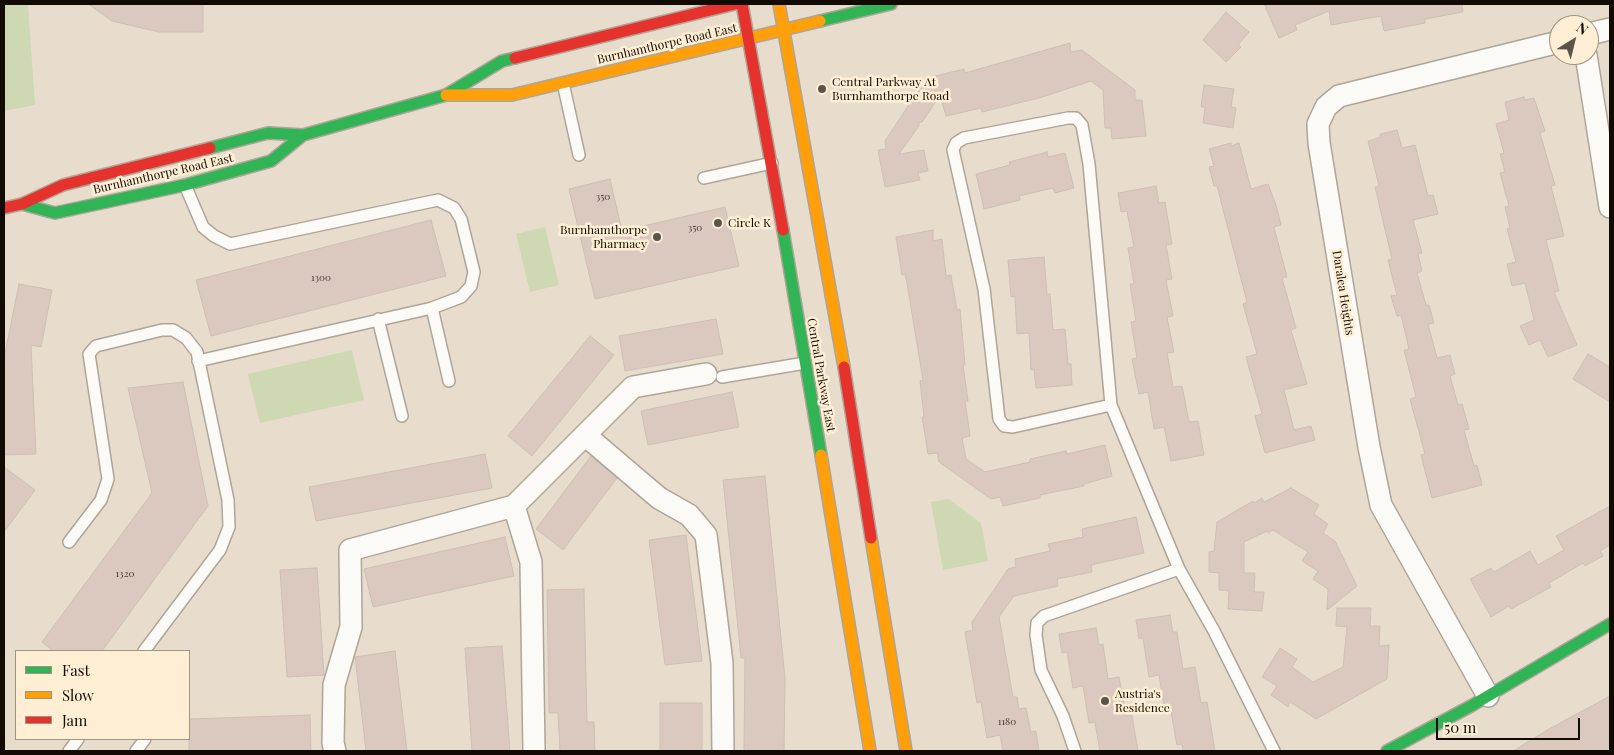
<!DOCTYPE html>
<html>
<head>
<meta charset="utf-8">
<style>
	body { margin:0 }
	#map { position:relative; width:1614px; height:755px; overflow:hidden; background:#e8ddcc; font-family:"Playfair Display",serif }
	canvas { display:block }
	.frame { position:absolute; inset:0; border:5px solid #120b03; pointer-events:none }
	.legend { position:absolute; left:15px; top:650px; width:175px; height:90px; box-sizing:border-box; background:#feeed4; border:1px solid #a09380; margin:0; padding:6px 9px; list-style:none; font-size:15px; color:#120b03 }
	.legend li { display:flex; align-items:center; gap:10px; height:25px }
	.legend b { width:25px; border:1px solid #a09380 }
	.north { position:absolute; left:1549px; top:15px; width:50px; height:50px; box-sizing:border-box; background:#feeed4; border:1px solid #a09380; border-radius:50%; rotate:36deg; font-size:14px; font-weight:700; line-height:20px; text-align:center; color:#120b03 }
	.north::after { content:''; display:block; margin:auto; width:18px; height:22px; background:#5d5449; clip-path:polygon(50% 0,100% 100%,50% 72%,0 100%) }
	.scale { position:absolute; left:1436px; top:718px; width:144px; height:22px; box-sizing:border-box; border:2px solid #120b03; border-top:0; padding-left:6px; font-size:15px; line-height:18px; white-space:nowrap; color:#120b03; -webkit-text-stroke:4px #feeed4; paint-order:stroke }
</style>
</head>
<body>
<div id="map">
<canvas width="1614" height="755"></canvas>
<div class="frame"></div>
<ul class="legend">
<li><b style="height:6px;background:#30b455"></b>Fast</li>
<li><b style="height:6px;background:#ff9f0a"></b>Slow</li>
<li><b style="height:6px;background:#e5322d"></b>Jam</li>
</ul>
<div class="north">N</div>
<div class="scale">50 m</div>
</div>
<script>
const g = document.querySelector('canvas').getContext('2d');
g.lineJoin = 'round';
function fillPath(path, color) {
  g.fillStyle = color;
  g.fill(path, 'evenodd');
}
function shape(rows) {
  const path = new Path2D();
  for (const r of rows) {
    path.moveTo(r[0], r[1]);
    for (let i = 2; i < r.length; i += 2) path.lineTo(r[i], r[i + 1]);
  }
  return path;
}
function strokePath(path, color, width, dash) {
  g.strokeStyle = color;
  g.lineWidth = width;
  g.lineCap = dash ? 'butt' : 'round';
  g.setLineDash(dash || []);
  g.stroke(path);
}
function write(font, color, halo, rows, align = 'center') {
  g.font = font + ' "Playfair Display",serif';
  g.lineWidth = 5;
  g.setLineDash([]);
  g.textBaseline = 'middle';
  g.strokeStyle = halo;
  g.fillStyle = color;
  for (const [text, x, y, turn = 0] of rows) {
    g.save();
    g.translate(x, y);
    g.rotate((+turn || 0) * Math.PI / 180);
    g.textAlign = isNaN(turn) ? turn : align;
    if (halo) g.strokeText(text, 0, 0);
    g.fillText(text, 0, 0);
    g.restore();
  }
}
fillPath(shape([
	[4,4,28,4,35,105,4,111],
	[545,227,559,285,530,292,516,234],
	[352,350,364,400,260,423,248,374],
	[949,499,981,523,988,561,943,570,931,502]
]), '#ced8b2');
const building = shape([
	[88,4,203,4,203,32,159,32,112,21,88,4],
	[1264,4,1462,4,1463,12,1425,19,1425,23,1384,31,1381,16,1331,25,1329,11,1295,25,1297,30,1279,38,1264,4],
	[1226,12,1249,32,1238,45,1241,47,1226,62,1203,40,1226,12],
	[1070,43,1071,52,1082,50,1135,90,1135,100,1142,100,1146,136,1112,139,1111,128,1105,128,1103,90,1091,81,1039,98,982,112,981,108,946,116,940,95,922,122,919,122,919,126,899,154,924,150,928,171,918,173,920,180,885,187,878,150,886,149,885,141,908,106,922,87,928,86,927,78,964,69,965,73,1070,43],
	[1204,85,1234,89,1231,107,1236,108,1233,128,1203,123,1205,107,1201,107,1204,85],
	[1524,97,1525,100,1534,98,1545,131,1540,133,1555,185,1551,186,1564,236,1546,240,1559,291,1554,292,1577,345,1548,357,1540,340,1529,345,1520,326,1534,320,1525,283,1512,286,1507,264,1516,262,1507,229,1510,228,1505,207,1509,206,1500,173,1505,172,1500,154,1504,153,1496,124,1509,120,1505,102,1524,97],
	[1397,130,1402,148,1415,145,1428,196,1433,195,1438,214,1413,220,1422,253,1418,254,1422,271,1417,273,1426,305,1429,305,1434,323,1428,324,1437,358,1450,355,1455,374,1450,376,1458,405,1462,404,1469,429,1464,430,1474,466,1477,465,1482,485,1432,498,1421,455,1425,454,1410,399,1416,397,1404,350,1409,349,1401,315,1397,316,1391,296,1397,295,1388,260,1392,259,1375,187,1379,186,1368,141,1381,137,1380,134,1397,130],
	[1231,143,1231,146,1239,143,1251,189,1268,184,1276,205,1281,225,1274,227,1287,277,1282,278,1296,328,1291,330,1307,384,1284,390,1294,430,1311,426,1315,440,1265,453,1255,416,1262,414,1246,357,1257,354,1243,304,1247,302,1217,186,1214,186,1209,167,1214,166,1209,149,1231,143],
	[1047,152,1048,157,1065,153,1074,188,1055,193,1053,188,1019,196,1020,200,984,209,976,174,1010,165,1009,162,1047,152],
	[610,179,622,231,725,207,739,266,595,299,569,189,610,179],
	[1156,186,1159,203,1165,202,1172,244,1166,245,1172,279,1166,280,1173,316,1167,317,1174,352,1167,353,1173,387,1182,386,1189,422,1198,421,1204,455,1171,461,1164,427,1154,429,1148,392,1139,394,1132,359,1137,358,1131,322,1136,321,1130,284,1134,284,1128,248,1134,247,1127,211,1121,212,1118,193,1156,186],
	[431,220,446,276,211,336,196,280,431,220],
	[933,230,933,241,942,239,946,276,951,275,957,310,960,309,965,365,963,365,968,401,965,401,970,436,962,438,966,459,985,472,1030,462,1030,459,1066,451,1067,454,1105,445,1112,476,1084,484,1084,486,1040,495,1040,498,1003,506,1000,497,991,499,939,462,937,453,928,454,922,417,924,417,920,381,923,380,907,283,905,274,902,275,896,237,933,230],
	[1044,257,1047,294,1050,294,1053,330,1065,329,1068,364,1071,364,1072,385,1036,388,1034,369,1031,370,1029,333,1017,334,1015,296,1011,297,1008,260,1044,257],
	[19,284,52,290,41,347,31,345,36,454,4,455,4,358,19,284],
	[716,319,723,354,625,371,619,336,716,319],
	[590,336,614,355,532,456,508,436,590,336],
	[1588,354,1610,367,1610,402,1573,379,1588,354],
	[183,382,208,506,102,651,53,651,42,642,152,493,128,388,183,382],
	[732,392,739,427,648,445,641,411,732,392],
	[485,454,492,488,316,521,309,487,485,454],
	[591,456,617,478,563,550,536,529,591,456],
	[4,467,35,490,4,532,4,467],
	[765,476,785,679,784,751,744,751,745,658,741,658,723,480,765,476],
	[1291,488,1319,505,1314,514,1328,524,1323,533,1335,541,1357,586,1327,610,1328,589,1313,579,1318,571,1302,561,1308,552,1273,530,1268,533,1267,531,1244,542,1244,573,1255,573,1254,592,1264,592,1262,611,1228,609,1229,591,1219,590,1219,573,1209,572,1209,552,1214,551,1217,522,1253,501,1254,503,1262,498,1264,502,1291,488],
	[1610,506,1610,545,1600,551,1603,556,1585,566,1583,563,1549,583,1551,587,1511,609,1509,606,1491,617,1470,579,1491,568,1494,572,1530,551,1538,565,1564,550,1556,536,1610,506],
	[1136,517,1144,553,1091,565,1092,572,1057,579,1058,586,1014,596,999,617,1013,697,1017,697,1019,709,1026,708,1031,732,1036,731,1039,751,1003,751,1000,735,987,738,981,702,977,703,965,632,973,630,972,622,1008,569,1016,567,1015,559,1050,551,1048,544,1083,537,1082,529,1136,517],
	[686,535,702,661,665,665,649,540,686,535],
	[505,537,514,576,373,607,364,569,505,537],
	[317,568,324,675,287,677,280,570,317,568],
	[584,589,587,722,594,722,595,751,560,751,558,713,549,713,547,590,584,589],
	[1337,608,1371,608,1370,626,1380,626,1379,646,1389,645,1387,679,1316,719,1290,702,1288,707,1271,695,1277,686,1262,677,1280,648,1297,659,1292,667,1313,682,1343,667,1347,627,1336,626,1337,608],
	[1170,615,1173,632,1177,632,1183,669,1195,667,1201,703,1207,702,1215,751,1183,751,1182,744,1177,745,1171,712,1165,712,1159,675,1149,677,1143,638,1139,639,1136,620,1170,615],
	[1096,628,1099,645,1103,644,1108,679,1119,677,1126,716,1132,715,1138,751,1100,751,1095,722,1089,723,1083,686,1073,688,1067,652,1062,653,1059,634,1096,628],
	[502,646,510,751,472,751,465,648,502,646],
	[395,651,407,751,366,751,355,657,395,651],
	[1610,696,1610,751,1513,751,1549,729,1610,696],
	[660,703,702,703,702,751,660,751,660,703],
	[310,715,311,751,189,751,189,719,310,715]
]);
fillPath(building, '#dbc9c0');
strokePath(building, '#ccbfb7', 1);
const lane = shape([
	[563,83,579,155],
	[704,178,772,163],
	[185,185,203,227,214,236,230,244,438,200,454,208,461,219,474,272,471,286,461,297,432,308,198,361],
	[432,308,449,381],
	[378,319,402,416],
	[722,377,805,363],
	[1111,405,1013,427,1004,426,999,419,984,289,953,150,956,143,964,138,1068,118,1076,118,1082,125,1089,164,1111,405,1179,569,1214,631,1274,751],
	[69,542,101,500,108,479,89,354,96,346,162,330,173,330,186,338,197,352,228,500,229,527,220,550,144,651],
	[69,751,78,739],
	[136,751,145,739],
	[1075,751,1063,716,1041,670,1036,635,1037,623,1044,616,1179,569]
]);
const street = shape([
	[1589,34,1610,29],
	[1586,55,1610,207],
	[585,435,659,498,689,515,706,535,722,663,723,751],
	[514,506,531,562,534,751],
	[1488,696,1381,505,1369,447,1319,143,1318,124,1326,107,1339,96,1559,42],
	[335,751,333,743,334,685,351,627,350,550,514,506,633,387,706,374]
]);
const fast = shape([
	[820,21,891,4],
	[210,148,268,133,303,135,446,95,502,61,515,58],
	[22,204,55,213,185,185,271,161,303,135],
	[783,230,821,455],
	[1387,751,1471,706,1610,624]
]);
const slow = shape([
	[779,4,844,367],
	[446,95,512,95,820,21],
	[821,455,870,751],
	[871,538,906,751]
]);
const jam = shape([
	[742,4,783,230],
	[515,58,735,4],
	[4,208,22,204,63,185,210,148],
	[844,367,871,538]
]);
strokePath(lane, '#aea598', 14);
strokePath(street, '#aea598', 24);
strokePath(fast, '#aea598', 14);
strokePath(slow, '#aea598', 14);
strokePath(jam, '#aea598', 14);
strokePath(lane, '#fcfaf7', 11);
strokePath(street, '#fcfaf7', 21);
strokePath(fast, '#30b455', 11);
strokePath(slow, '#ff9f0a', 11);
strokePath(jam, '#e5322d', 11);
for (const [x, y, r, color] of [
	[822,89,5,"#5d5449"],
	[718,223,5,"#5d5449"],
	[657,237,5,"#5d5449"],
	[1105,701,5,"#5d5449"]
]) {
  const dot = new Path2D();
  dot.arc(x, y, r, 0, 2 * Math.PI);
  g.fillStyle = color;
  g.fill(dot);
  strokePath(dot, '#feeed4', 2);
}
write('10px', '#453c33', null, [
	["350",603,197],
	["350",695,228],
	["1300",321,278],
	["1320",125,574],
	["1180",1007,722]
]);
write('12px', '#120b03', '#feeed4', [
	["Burnhamthorpe Road East",667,44,-13],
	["Burnhamthorpe Road East",163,174,-13],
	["Daralea Heights",1343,293,81],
	["Central Parkway East",821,375,80]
]);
write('12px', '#120b03', '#feeed4', [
	["Central Parkway At",832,82],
	["Burnhamthorpe Road",832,96],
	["Circle K",728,223],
	["Burnhamthorpe",647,230,"right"],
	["Pharmacy",647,244,"right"],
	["Austria's",1115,694],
	["Residence",1115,708]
], 'left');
</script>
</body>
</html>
